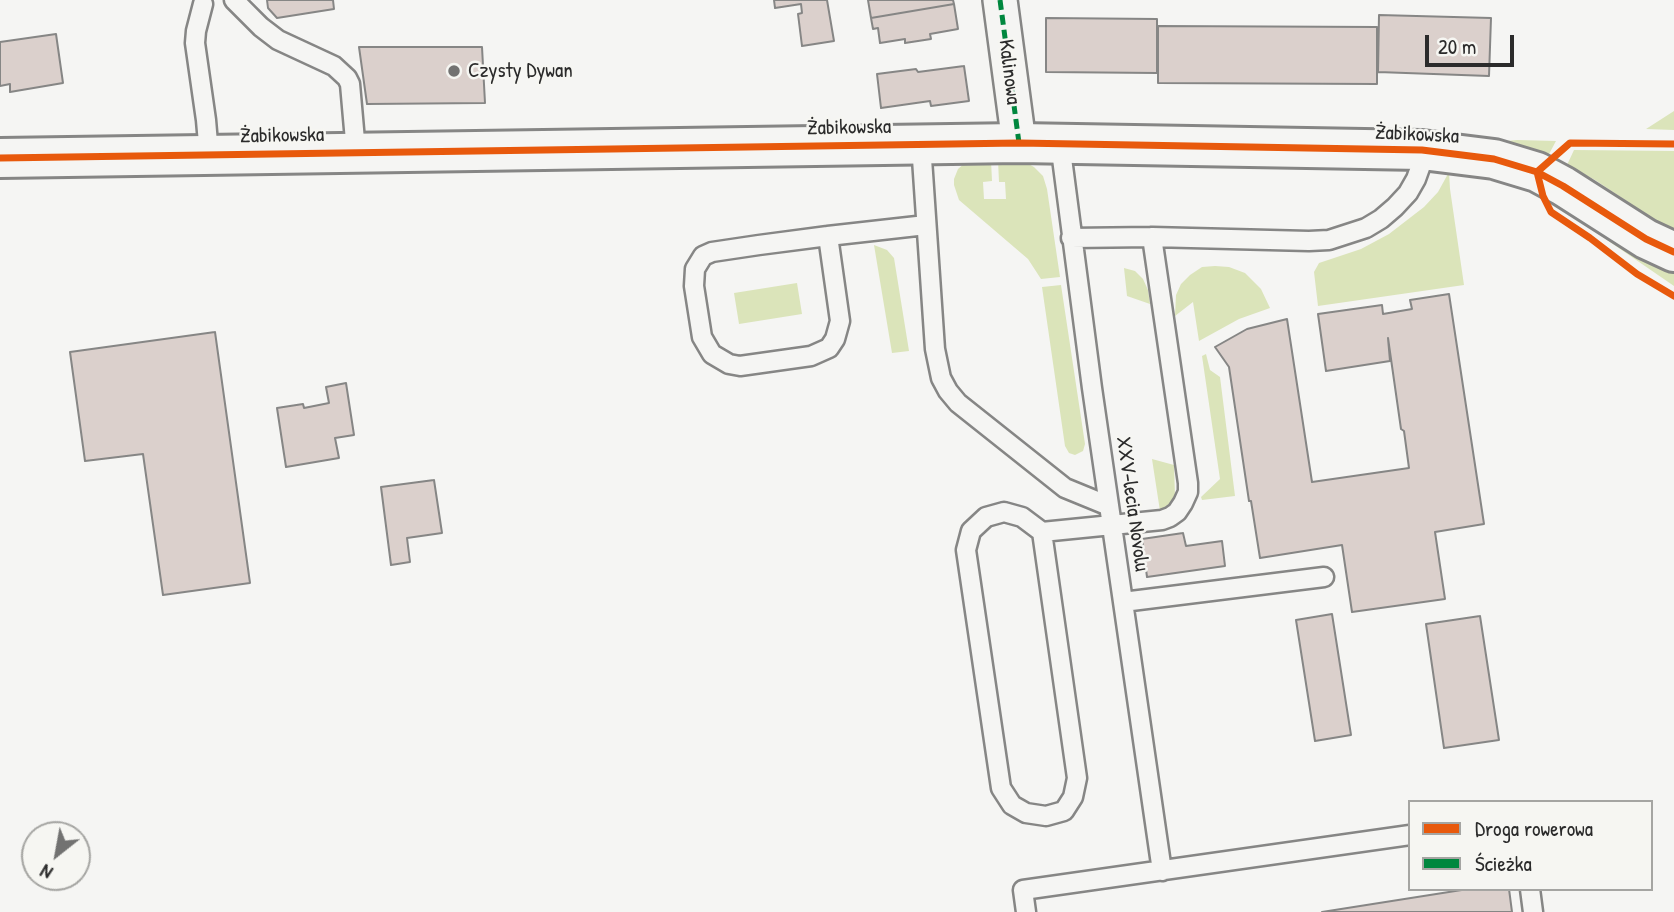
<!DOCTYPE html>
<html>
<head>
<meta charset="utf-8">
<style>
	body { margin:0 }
	#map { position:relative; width:1674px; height:912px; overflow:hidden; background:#f5f5f3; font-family:"Patrick Hand",sans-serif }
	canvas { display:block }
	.legend { position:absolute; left:1408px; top:800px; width:245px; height:91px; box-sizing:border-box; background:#f6f6f2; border:2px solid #a5a5a2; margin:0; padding:9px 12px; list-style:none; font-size:21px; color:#2b2b2b }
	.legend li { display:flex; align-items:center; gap:14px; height:35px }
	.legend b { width:35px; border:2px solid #a5a5a2 }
	.north { position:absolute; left:21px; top:821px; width:70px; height:70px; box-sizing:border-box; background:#f6f6f2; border:2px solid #a5a5a2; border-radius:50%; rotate:211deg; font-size:19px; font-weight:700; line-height:28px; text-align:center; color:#2b2b2b }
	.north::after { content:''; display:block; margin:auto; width:24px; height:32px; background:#727271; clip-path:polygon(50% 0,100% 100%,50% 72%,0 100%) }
	.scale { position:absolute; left:1425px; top:35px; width:89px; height:32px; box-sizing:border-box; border:4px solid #2b2b2b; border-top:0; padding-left:9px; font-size:21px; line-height:24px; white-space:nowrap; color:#2b2b2b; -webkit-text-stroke:5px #f6f6f2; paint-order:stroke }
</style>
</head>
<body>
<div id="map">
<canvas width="1674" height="912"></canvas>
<ul class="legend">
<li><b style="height:9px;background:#e8590c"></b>Droga rowerowa</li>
<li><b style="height:9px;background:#00873e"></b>Ścieżka</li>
</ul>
<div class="north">N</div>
<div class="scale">20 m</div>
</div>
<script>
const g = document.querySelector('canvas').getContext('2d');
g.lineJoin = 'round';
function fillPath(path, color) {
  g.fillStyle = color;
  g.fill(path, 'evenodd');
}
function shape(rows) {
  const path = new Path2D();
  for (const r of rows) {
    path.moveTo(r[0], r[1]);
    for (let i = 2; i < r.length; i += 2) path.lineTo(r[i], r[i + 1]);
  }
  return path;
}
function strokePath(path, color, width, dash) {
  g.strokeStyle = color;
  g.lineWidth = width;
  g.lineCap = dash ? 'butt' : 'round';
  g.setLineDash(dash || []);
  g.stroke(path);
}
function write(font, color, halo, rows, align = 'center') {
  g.font = font + ' "Patrick Hand",sans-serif';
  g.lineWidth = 5;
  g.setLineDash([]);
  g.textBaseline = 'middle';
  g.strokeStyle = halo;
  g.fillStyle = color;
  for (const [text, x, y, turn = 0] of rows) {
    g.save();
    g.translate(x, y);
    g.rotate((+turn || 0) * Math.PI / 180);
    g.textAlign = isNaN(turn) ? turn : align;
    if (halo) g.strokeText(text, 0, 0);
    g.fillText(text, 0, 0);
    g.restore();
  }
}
fillPath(shape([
	[1674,111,1674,130,1646,129],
	[1517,140,1556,141,1548,156,1522,147,1494,142],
	[1574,150,1674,151,1674,229,1655,220,1595,180,1567,165],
	[991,160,992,181,983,182,984,199,1006,199,1005,182,999,182,998,160,1025,162,1034,167,1043,176,1047,189,1060,277,1041,279,1028,259,959,200,954,185,954,179,958,169,966,162],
	[1449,172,1450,189,1464,285,1318,306,1314,272,1319,263,1361,249,1389,234,1424,207,1438,192],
	[1595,229,1657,265,1674,271,1674,286,1594,231],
	[874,245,887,250,894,258,909,351,892,353],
	[1215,266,1229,267,1245,273,1261,289,1270,308,1239,319,1199,341,1193,302,1175,316,1176,295,1181,284,1190,275,1202,267],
	[1124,268,1135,271,1143,279,1148,290,1150,304,1127,296],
	[797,283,802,314,739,324,734,293],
	[1061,285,1085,444,1083,451,1075,455,1069,453,1065,446,1042,287],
	[1206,354,1210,370,1220,377,1235,496,1202,500,1201,497,1220,479,1202,356],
	[1152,459,1174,465,1175,496,1169,506,1160,511]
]), '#dbe4ba');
const building = shape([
	[267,0,333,0,334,9,277,18,268,8,267,0],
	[774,0,827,0,834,41,802,46,798,14,802,13,801,4,775,8,774,0],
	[868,0,953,0,954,4,871,18,868,0],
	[954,4,958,29,930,34,931,39,905,43,905,39,880,43,878,28,873,29,871,18,954,4],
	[1379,15,1491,18,1489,76,1378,72,1379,15],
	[1046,18,1157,19,1157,73,1046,72,1046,18],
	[1158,26,1377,27,1377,84,1158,83,1158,26],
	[56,34,63,83,10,92,10,84,0,86,0,42,56,34],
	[359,47,482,47,485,103,367,104,359,47],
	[964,66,969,101,931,106,930,101,881,108,877,74,916,69,918,72,964,66],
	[1449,294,1484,524,1435,532,1445,599,1352,612,1342,545,1260,558,1251,501,1249,501,1229,367,1215,347,1247,329,1287,319,1312,482,1409,468,1404,431,1401,429,1388,338,1390,361,1326,371,1318,314,1382,305,1383,314,1412,309,1410,300,1449,294],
	[215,332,250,583,163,595,143,454,85,461,70,352,215,332],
	[346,383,354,435,335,438,339,458,286,467,277,408,303,404,304,408,329,403,326,387,346,383],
	[434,480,442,533,407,538,410,562,391,565,381,487,434,480],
	[1183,533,1186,546,1222,541,1225,566,1147,577,1142,539,1183,533],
	[1332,614,1351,735,1315,741,1296,620,1332,614],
	[1480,616,1499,740,1444,748,1426,624,1480,616],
	[1468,889,1509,889,1512,912,1322,912,1468,889]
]);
fillPath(building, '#dbd0cc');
strokePath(building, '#868685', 2);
const lane = shape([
	[234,0,261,27,278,40,334,66,347,78,350,84,356,152],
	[203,4,196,31,195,43,206,120,209,155],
	[1060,143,1092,388,1162,871],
	[921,144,935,349,941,378,948,391,958,403,1065,488,1109,506],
	[828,236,840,321,835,339,829,348,811,356,740,366,729,364,712,354,702,337,694,286,695,269,703,256,712,252,759,245,828,236,926,225],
	[1071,238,1152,237,1309,241,1329,240,1366,228,1381,219,1395,207,1408,193,1416,179,1421,165,1422,150],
	[1042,532,1077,778,1073,797,1064,811,1046,816,1026,813,1012,805,1001,788,966,550,971,531,986,517,1004,512,1022,517,1042,532,1162,520,1170,517,1177,512,1183,503,1188,492,1188,483,1152,237],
	[1123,602,1324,577],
	[1530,889,1533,912],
	[1026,912,1023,890,1410,835]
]);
const street = shape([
	[1000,0,1019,143]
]);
const secondary = shape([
	[0,158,1019,143,1422,150,1494,159,1537,172,1563,186,1646,239,1674,252]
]);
strokePath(lane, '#868685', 23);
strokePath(street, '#868685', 38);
strokePath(secondary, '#868685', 44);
strokePath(lane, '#f5f5f3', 18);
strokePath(street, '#f5f5f3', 33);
strokePath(secondary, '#f5f5f3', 38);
strokePath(shape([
	[1000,0,1019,143]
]), '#00873e', 5, [10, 5]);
strokePath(shape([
	[1674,144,1570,143,1537,172,1543,196,1551,212,1590,238,1637,274,1674,296],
	[0,158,1019,143,1422,150,1494,159,1537,172,1563,186,1646,239,1674,252]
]), '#e8590c', 7);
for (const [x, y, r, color] of [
	[454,71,7,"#727271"]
]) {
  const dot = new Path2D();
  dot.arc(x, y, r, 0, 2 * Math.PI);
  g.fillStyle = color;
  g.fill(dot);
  strokePath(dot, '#f6f6f2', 2.5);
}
write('21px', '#2b2b2b', '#f6f6f2', [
	["Czysty Dywan",468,71]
], 'left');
write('21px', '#2b2b2b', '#f6f6f2', [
	["Kalinowa",1009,72,83],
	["Żabikowska",849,128,-1],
	["Żabikowska",1417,135,3],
	["Żabikowska",282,136,-1],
	["XXV-lecia Novolu",1132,504,82]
]);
</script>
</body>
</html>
